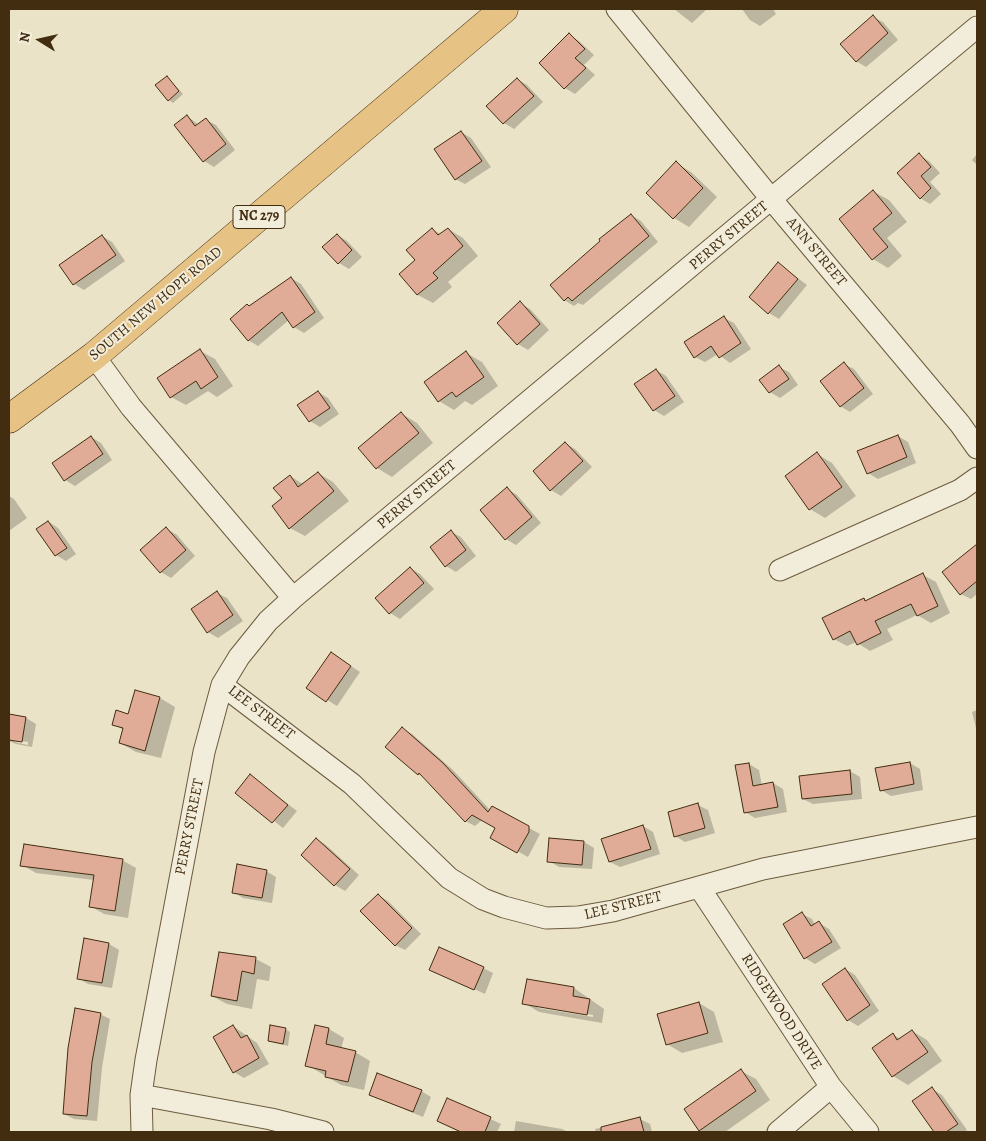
<!DOCTYPE html>
<html>
<head>
<meta charset="utf-8">
<style>
	body { margin:0 }
	#map { position:relative; width:986px; height:1141px; overflow:hidden; background:#ebe3c7; font-family:Alegreya,serif }
	canvas { display:block }
	.frame { position:absolute; inset:0; border:10px solid #422d10; pointer-events:none }
	.north { position:absolute; left:15px; top:15px; width:50px; height:50px; -webkit-text-stroke:4px #f2eddb; paint-order:stroke; rotate:280deg; font-size:14px; font-weight:700; line-height:20px; text-align:center; color:#422d10 }
	.north::after { content:''; display:block; margin:auto; width:18px; height:22px; background:#422d10; clip-path:polygon(50% 0,100% 100%,50% 72%,0 100%) }
</style>
</head>
<body>
<div id="map">
<canvas width="986" height="1141"></canvas>
<div class="frame"></div>
<div class="north">N</div>
</div>
<script>
const g = document.querySelector('canvas').getContext('2d');
g.lineJoin = 'round';
function fillPath(path, color) {
  g.fillStyle = color;
  g.fill(path, 'evenodd');
}
function shape(rows) {
  const path = new Path2D();
  for (const r of rows) {
    path.moveTo(r[0], r[1]);
    for (let i = 2; i < r.length; i += 2) path.lineTo(r[i], r[i + 1]);
  }
  return path;
}
function strokePath(path, color, width, dash) {
  g.strokeStyle = color;
  g.lineWidth = width;
  g.lineCap = dash ? 'butt' : 'round';
  g.setLineDash(dash || []);
  g.stroke(path);
}
function write(font, color, halo, rows, align = 'center') {
  g.font = font + ' Alegreya,serif';
  g.lineWidth = 4;
  g.setLineDash([]);
  g.textBaseline = 'middle';
  g.strokeStyle = halo;
  g.fillStyle = color;
  for (const [text, x, y, turn = 0] of rows) {
    g.save();
    g.translate(x, y);
    g.rotate((+turn || 0) * Math.PI / 180);
    g.textAlign = isNaN(turn) ? turn : align;
    if (halo) g.strokeText(text, 0, 0);
    g.fillText(text, 0, 0);
    g.restore();
  }
}
fillPath(shape([
	[674,9,707,9,692,23],
	[742,9,773,9,776,14,760,26,750,20],
	[873,17,883,22,898,40,866,67,856,61],
	[569,35,579,41,594,55,584,65,595,75,575,94,565,88,541,63],
	[167,77,183,94,173,103,169,100],
	[517,79,527,85,543,102,514,129,504,123,488,106],
	[187,116,199,125,206,120,216,125,235,150,214,167,204,161],
	[461,132,471,138,491,167,465,184,455,179],
	[977,154,977,165,972,160],
	[919,155,929,161,940,173,930,182,941,194,930,204,920,198],
	[676,163,691,172,717,197,689,227,674,218],
	[874,192,889,200,907,222,887,238,902,256,888,268,873,259,841,219],
	[631,215,641,221,658,242,583,305,578,303,574,306,564,300],
	[432,229,442,235,448,229,463,238,478,256,448,282,452,287,433,303,418,295,401,274,417,261],
	[337,235,347,241,362,257,349,269,339,263],
	[102,236,112,242,125,261,84,290,74,284],
	[779,264,807,285,779,319,769,313],
	[291,278,301,284,324,318,304,333,294,327,289,320,258,346,248,340,250,307],
	[520,303,530,309,549,330,528,350,518,344,498,323],
	[724,318,734,323,751,349,730,363,718,354,705,362,695,357],
	[200,351,215,359,233,386,217,397,208,391,186,405,171,397],
	[466,353,482,362,498,386,472,405,465,401,454,410,439,401],
	[844,364,854,369,873,394,850,412,840,406],
	[779,367,789,372,798,385,780,398,770,392],
	[656,370,666,376,684,402,664,416,654,410],
	[318,392,328,398,339,414,320,427,310,421],
	[402,414,417,423,433,443,392,477,377,468,360,448],
	[898,436,908,442,916,463,878,479,868,473],
	[91,437,101,443,112,460,75,486,65,480],
	[565,443,575,449,592,467,561,496,551,490],
	[817,454,832,463,856,496,825,518,810,509,786,476],
	[318,473,333,482,349,501,305,536,290,528,284,498,290,476,303,484],
	[507,489,517,495,541,523,516,545,506,539],
	[9,496,14,499,27,518,9,531],
	[49,522,58,528,76,554,66,561,56,555,38,529],
	[167,529,177,535,195,556,171,578,161,572],
	[451,532,461,537,476,556,456,572,446,566],
	[974,549,977,550,977,594,971,599,961,594],
	[410,568,420,574,434,589,400,619,390,613,377,598],
	[923,575,936,582,950,613,931,623,917,615,887,629,893,640,870,651,856,642,847,646,834,639,864,599,867,601],
	[217,593,227,598,243,621,218,638,208,632,192,610],
	[331,653,360,672,337,706,308,688],
	[136,692,160,698,175,707,161,758,136,752,120,743,124,730,114,725,129,715],
	[977,710,977,732,972,712],
	[10,715,26,718,36,724,32,747,16,744,9,741],
	[15,740,28,742,28,745,15,742],
	[402,728,412,734,453,770,491,811,492,808,540,834,528,857,492,837,497,828,482,820,475,826,465,821,427,779,418,774],
	[910,763,920,769,923,790,891,796,881,790],
	[749,764,759,770,762,786,773,783,783,789,787,812,755,818,745,812],
	[850,771,860,777,862,799,813,804,803,799],
	[250,775,297,811,283,828,236,792],
	[698,805,708,810,715,833,685,842,675,836],
	[643,826,653,832,660,854,620,867,610,862],
	[317,839,326,845,359,875,345,891,335,885,302,855],
	[584,842,594,848,592,869,559,867,549,861],
	[122,860,136,868,128,918,104,914,90,906,94,880,36,873,22,865],
	[266,871,276,877,272,903,243,898,233,892],
	[378,895,388,901,421,934,405,950,395,945],
	[802,914,812,919,815,925,819,923,829,929,841,948,815,964,805,958],
	[85,940,109,944,119,950,112,988,88,984,78,978],
	[256,959,271,967,269,981,257,979,252,1009,227,1004,212,996],
	[483,968,493,973,485,994,431,969],
	[845,969,855,975,879,1011,858,1026,848,1020],
	[574,988,604,1009,602,1023,539,1012,524,1003],
	[538,1005,593,1015,593,1017,538,1008],
	[699,1003,714,1012,723,1042,682,1053,667,1044],
	[100,1014,110,1019,102,1068,97,1121,74,1119,64,1114],
	[233,1026,257,1043,269,1064,244,1078,234,1072],
	[285,1029,290,1032,288,1046,269,1041],
	[329,1029,344,1038,341,1049,355,1052,370,1061,364,1090,341,1085,307,1065],
	[912,1031,927,1040,942,1061,908,1085,893,1076,893,1035,901,1039],
	[741,1071,756,1079,770,1100,725,1132,704,1132,700,1130],
	[932,1089,942,1095,967,1130,964,1132,935,1132,914,1102],
	[421,1091,431,1097,423,1117,370,1095],
	[448,1099,501,1124,497,1132,461,1132,439,1121],
	[640,1119,650,1124,652,1132,596,1132,595,1129],
	[516,1121,562,1129,568,1132,514,1132]
]), '#0003');
const building = shape([
	[873,15,888,33,856,62,840,44,873,15],
	[569,33,585,49,575,58,586,68,564,89,539,63,569,33],
	[167,76,179,91,168,101,155,85,167,76],
	[517,78,534,96,503,124,486,106,517,78],
	[187,115,195,126,206,118,226,144,203,162,174,125,187,115],
	[461,131,482,161,455,180,434,149,461,131],
	[919,153,931,167,921,176,931,188,920,199,897,173,919,153],
	[676,161,703,188,673,219,646,193,676,161],
	[873,190,892,213,873,229,888,247,872,260,839,219,873,190],
	[631,214,649,236,572,301,568,297,564,301,550,285,600,241,599,239,631,214],
	[432,228,438,235,448,228,463,246,433,273,438,278,417,295,399,274,415,260,406,250,432,228],
	[337,234,352,250,338,264,322,247,337,234],
	[102,235,116,255,73,285,59,265,102,235],
	[778,262,798,279,768,314,749,297,778,262],
	[291,277,315,312,293,328,282,312,248,341,230,319,247,304,249,306,291,277],
	[520,301,540,324,517,345,497,323,520,301],
	[724,316,741,343,719,358,711,346,694,358,684,342,724,316],
	[200,349,218,377,201,389,196,381,170,398,157,378,200,349],
	[466,351,484,377,456,397,452,392,438,402,424,382,466,351],
	[844,362,864,388,840,407,820,381,844,362],
	[779,365,789,379,769,393,759,380,779,365],
	[656,369,675,396,653,411,634,384,656,369],
	[318,391,330,408,309,422,297,405,318,391],
	[401,412,419,433,376,469,358,448,401,412],
	[898,435,907,457,867,474,857,451,898,435],
	[91,436,103,454,64,481,52,463,91,436],
	[565,442,583,461,550,491,533,471,565,442],
	[817,452,842,487,809,510,785,476,817,452],
	[318,472,334,491,289,529,272,506,282,498,273,488,290,475,298,487,318,472],
	[507,487,532,517,505,540,480,510,507,487],
	[48,521,67,548,55,556,36,529,48,521],
	[166,527,186,550,160,573,140,550,166,527],
	[451,530,466,550,445,567,430,547,451,530],
	[977,544,977,581,960,595,942,572,977,544],
	[410,567,424,583,389,614,375,598,410,567],
	[923,573,938,606,917,616,911,604,875,621,881,633,857,645,850,631,833,640,822,618,864,598,865,601,923,573],
	[217,591,233,615,207,633,191,609,217,591],
	[331,652,351,666,326,702,306,688,331,652],
	[135,690,160,697,145,751,119,743,123,728,112,725,116,710,128,714,135,690],
	[9,714,26,717,22,742,9,740,9,714],
	[402,727,443,763,488,812,492,806,529,826,529,832,517,853,490,838,495,828,472,815,465,822,419,773,418,775,385,747,402,727],
	[910,762,914,784,880,791,875,768,910,762],
	[749,763,753,786,773,782,778,807,744,813,735,765,749,763],
	[850,770,852,794,802,799,799,776,850,770],
	[250,774,288,805,272,823,235,793,250,774],
	[698,803,705,828,674,837,668,812,698,803],
	[643,825,651,849,609,862,601,839,643,825],
	[316,838,350,869,334,886,301,855,316,838],
	[549,838,584,841,582,865,547,862,549,838],
	[24,844,123,859,115,911,89,907,94,875,20,866,24,844],
	[237,864,267,870,262,898,232,893,237,864],
	[378,894,412,928,395,946,360,911,378,894],
	[802,912,811,926,819,921,832,942,804,959,783,924,802,912],
	[84,938,109,943,102,983,77,979,84,938],
	[439,947,484,967,474,990,429,970,439,947],
	[219,952,256,957,254,974,242,971,237,1001,211,996,219,952],
	[845,968,870,1005,847,1021,822,984,845,968],
	[527,979,574,987,573,996,590,999,587,1015,522,1004,527,979],
	[699,1002,708,1033,666,1045,657,1014,699,1002],
	[75,1008,101,1013,92,1062,87,1116,63,1114,68,1048,75,1008],
	[233,1025,241,1038,247,1035,259,1058,233,1073,213,1037,233,1025],
	[270,1025,286,1028,283,1044,268,1041,270,1025],
	[315,1025,329,1028,326,1044,356,1051,348,1082,325,1077,326,1071,305,1066,315,1025],
	[912,1030,928,1052,892,1077,872,1048,893,1033,897,1040,912,1030],
	[741,1069,756,1091,699,1131,684,1109,741,1069],
	[377,1073,422,1090,413,1112,369,1095,377,1073],
	[932,1087,958,1124,946,1132,934,1132,912,1101,932,1087],
	[447,1098,491,1117,485,1132,461,1132,437,1121,447,1098],
	[640,1117,644,1132,601,1132,601,1127,640,1117]
]);
fillPath(building, '#e1ac97');
strokePath(building, '#422d10', 1);
const street = shape([
	[617,9,772,200,960,424,977,448],
	[94,356,131,407,293,598],
	[780,570,960,490,977,478],
	[222,685,352,784,449,878,483,899,504,907,546,918,578,917,613,911,763,869,977,827],
	[699,887,831,1087,868,1132],
	[141,1095,271,1119,323,1132],
	[142,1132,141,1095,146,1060,204,752,222,685,239,657,268,621,293,598,977,27],
	[778,1132,831,1087]
]);
const primary = shape([
	[9,419,94,356,504,9]
]);
strokePath(street, '#6c5a3e', 23);
strokePath(primary, '#422d10', 29);
strokePath(street, '#f2eddb', 21);
strokePath(primary, '#e6c284', 28);
for (const [x, y, w] of [
	[259,217,52]
]) {
  const box = new Path2D();
  box.roundRect(x - w / 2, y - 11.5, w, 23, 4);
  g.fillStyle = '#f2eddb';
  g.fill(box);
  strokePath(box, '#422d10', 1);
}
write('bold 14px', '#422d10', null, [
	["NC 279",259,217]
]);
write('15px', '#422d10', '#f2eddb', [
	["PERRY STREET",729,236,-40],
	["ANN STREET",816,252,50],
	["SOUTH NEW HOPE ROAD",156,304,-40],
	["PERRY STREET",417,495,-40],
	["LEE STREET",261,713,37],
	["PERRY STREET",190,827,-79],
	["LEE STREET",623,906,-14],
	["RIDGEWOOD DRIVE",781,1012,57]
]);
</script>
</body>
</html>
